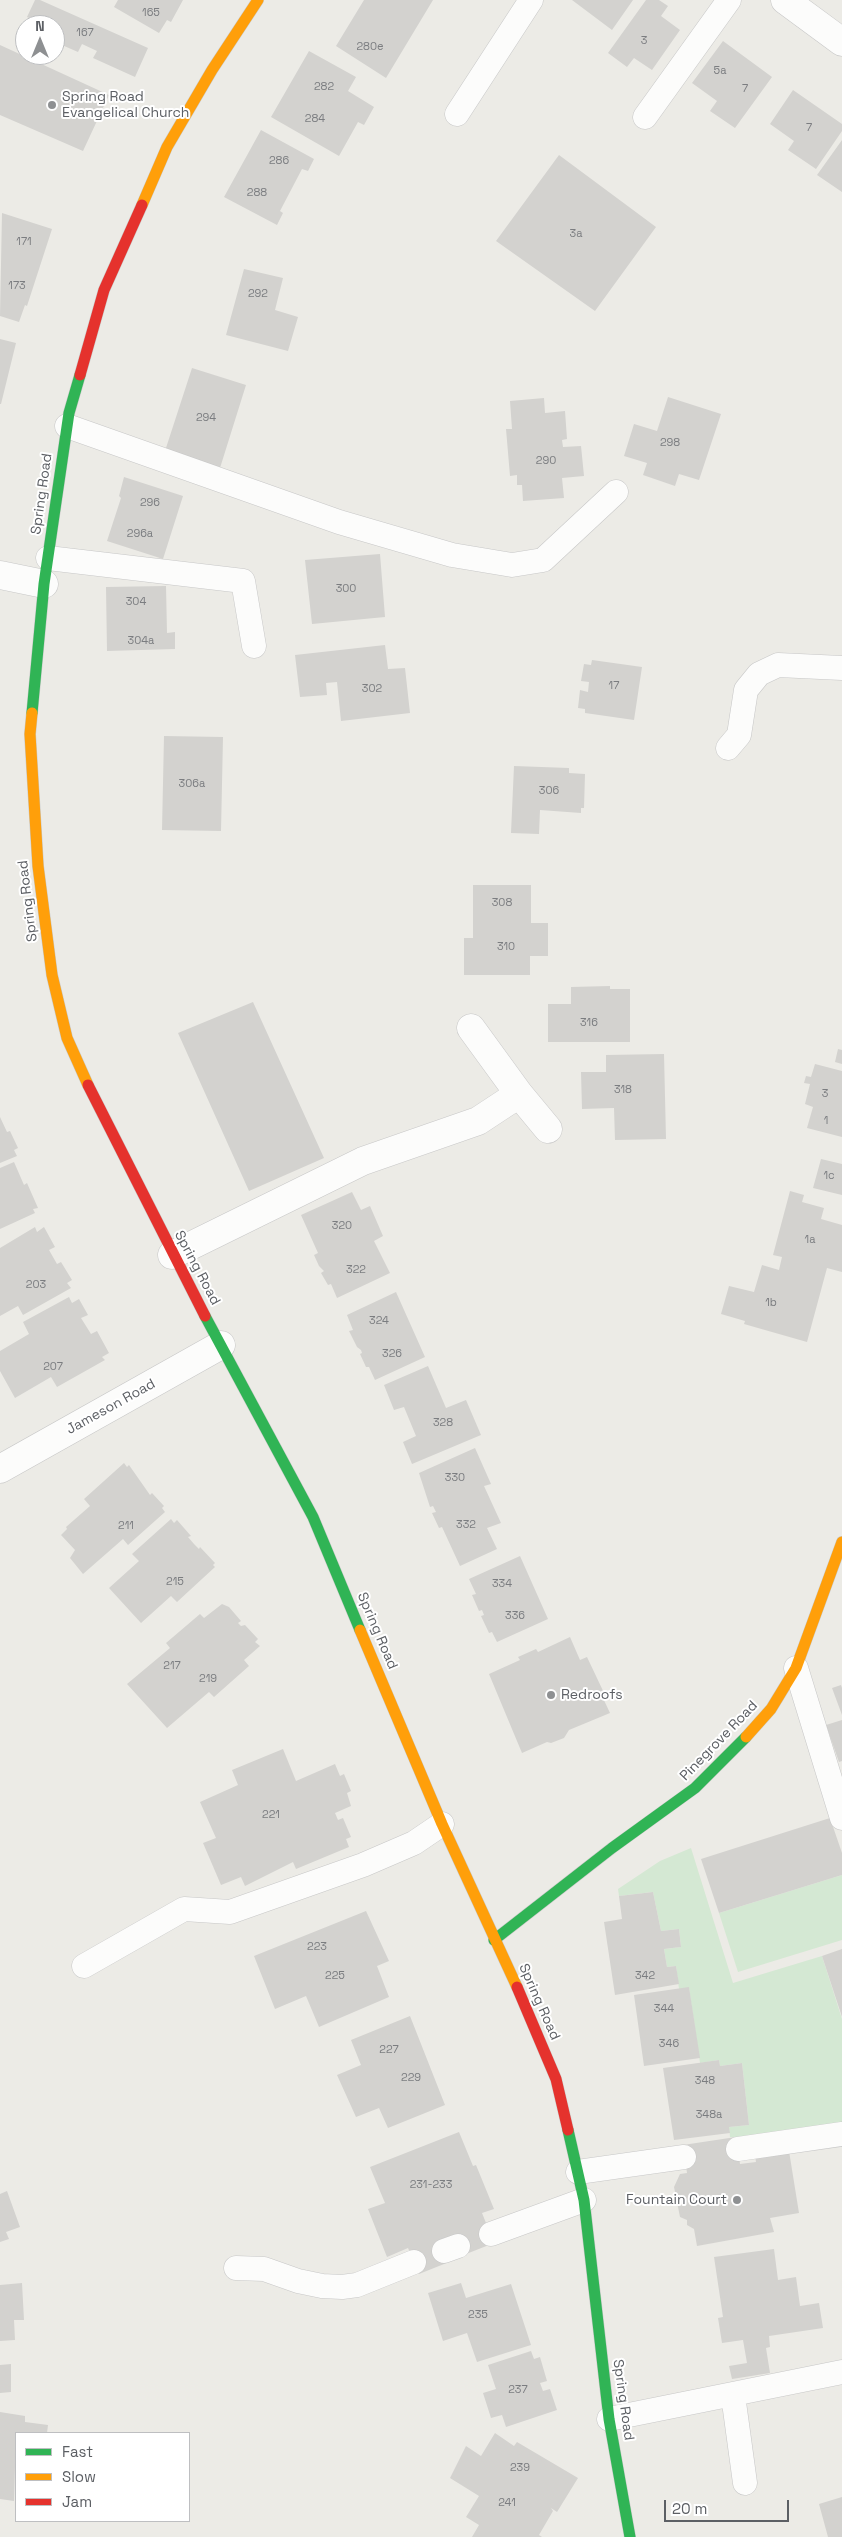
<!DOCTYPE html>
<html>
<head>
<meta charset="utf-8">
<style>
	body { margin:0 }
	#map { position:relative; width:842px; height:2537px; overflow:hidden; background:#ecebe6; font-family:"Space Grotesk",sans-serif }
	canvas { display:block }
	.legend { position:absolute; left:15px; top:2432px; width:175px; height:90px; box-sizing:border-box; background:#fff; border:1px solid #bebfc1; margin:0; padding:6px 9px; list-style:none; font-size:15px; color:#5c5f64 }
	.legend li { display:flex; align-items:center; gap:10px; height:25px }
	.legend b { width:25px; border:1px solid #bebfc1 }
	.north { position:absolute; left:15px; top:15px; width:50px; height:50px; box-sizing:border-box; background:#fff; border:1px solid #bebfc1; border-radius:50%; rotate:0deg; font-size:14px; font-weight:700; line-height:20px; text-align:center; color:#5c5f64 }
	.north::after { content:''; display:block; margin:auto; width:18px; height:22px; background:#8e9092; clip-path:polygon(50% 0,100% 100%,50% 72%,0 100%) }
	.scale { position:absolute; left:664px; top:2500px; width:125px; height:22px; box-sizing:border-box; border:2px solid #5c5f64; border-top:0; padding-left:6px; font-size:15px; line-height:18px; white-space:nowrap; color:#5c5f64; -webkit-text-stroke:4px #fff; paint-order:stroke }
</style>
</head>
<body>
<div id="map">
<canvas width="842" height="2537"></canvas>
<ul class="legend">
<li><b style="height:6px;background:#30b455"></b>Fast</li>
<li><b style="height:6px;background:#ff9f0a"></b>Slow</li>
<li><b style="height:6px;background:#e5322d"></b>Jam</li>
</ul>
<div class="north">N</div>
<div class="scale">20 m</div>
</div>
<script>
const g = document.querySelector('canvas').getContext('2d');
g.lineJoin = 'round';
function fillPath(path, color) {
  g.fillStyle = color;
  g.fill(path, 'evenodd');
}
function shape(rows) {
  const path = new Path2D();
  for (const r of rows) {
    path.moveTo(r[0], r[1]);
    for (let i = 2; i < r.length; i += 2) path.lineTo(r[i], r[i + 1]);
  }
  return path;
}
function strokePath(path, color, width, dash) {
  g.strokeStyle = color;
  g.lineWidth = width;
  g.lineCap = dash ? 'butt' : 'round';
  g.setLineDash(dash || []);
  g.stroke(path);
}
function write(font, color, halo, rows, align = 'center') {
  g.font = font + ' "Space Grotesk",sans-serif';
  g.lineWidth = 4;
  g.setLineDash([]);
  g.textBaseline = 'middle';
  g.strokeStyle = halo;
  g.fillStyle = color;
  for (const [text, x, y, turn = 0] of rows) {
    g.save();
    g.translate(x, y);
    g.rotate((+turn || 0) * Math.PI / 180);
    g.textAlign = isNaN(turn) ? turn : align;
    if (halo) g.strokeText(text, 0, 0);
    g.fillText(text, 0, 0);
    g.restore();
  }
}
fillPath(shape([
	[691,1848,733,1983,822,1956,842,2019,842,2124,741,2138,730,2137,729,2127,749,2125,742,2063,720,2066,719,2060,700,2063,689,1988,679,1989,676,1966,667,1967,664,1949,681,1947,679,1929,661,1931,653,1892,619,1896,618,1889,660,1861],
	[842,1875,842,1940,738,1972,719,1913]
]), '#d4e8d3');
fillPath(shape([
	[35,0,40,0,148,48,135,77,93,58,97,51,82,44,78,52,55,42,55,25,31,25,33,20,27,17],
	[118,0,183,0,171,22,167,20,159,33,114,7],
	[364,0,433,0,386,78,336,46],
	[572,0,633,0,612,30],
	[646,0,659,0,668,6,661,16,680,30,652,70,634,58,627,67,608,53],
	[25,30,25,46,19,44],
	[723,41,772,77,735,128,710,111,717,101,692,83],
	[0,45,109,95,83,151,0,115],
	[309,51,356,77,348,91,374,107,364,125,358,122,339,156,271,117],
	[793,90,842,124,842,131,816,169,788,150,794,141,770,124],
	[261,130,314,159,308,171,302,169,280,211,283,213,277,225,224,197],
	[842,140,842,192,817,175],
	[559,155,656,227,595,311,496,241],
	[2,213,52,229,27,306,25,305,19,322,0,316],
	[244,269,283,278,275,310,298,317,288,351,226,335],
	[0,339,16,343,1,404,0,404],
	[192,368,246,385,220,468,165,451],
	[668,397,721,414,699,480,679,474,675,486,643,475,647,463,624,456,634,424,657,431],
	[544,398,545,413,565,411,567,439,562,440,563,447,581,446,584,476,562,478,564,498,523,501,522,485,517,485,517,475,510,476,506,429,512,429,510,401],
	[124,477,183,496,163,559,107,541,121,498,119,496],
	[380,554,385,617,312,624,305,560],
	[166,586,167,633,175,632,175,649,107,651,106,587],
	[385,645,388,669,405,668,410,713,341,721,337,682,326,683,327,695,300,697,295,655],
	[592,660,642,667,634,720,585,713,585,709,578,708,580,690,588,692,589,682,581,681,584,664,591,665],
	[164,736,223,737,221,831,162,830],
	[514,766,569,768,569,773,585,774,584,808,581,808,581,813,540,810,539,834,511,833],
	[473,885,531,885,531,923,548,923,548,956,530,956,530,975,464,975,464,938,473,938],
	[610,986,610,989,630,989,630,1042,548,1042,548,1004,571,1004,571,987],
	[253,1002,324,1158,249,1191,178,1033],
	[838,1049,842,1050,842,1064,835,1062],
	[664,1054,666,1139,615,1140,614,1108,582,1109,581,1072,606,1072,606,1055],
	[815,1064,842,1071,842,1137,807,1128,813,1107,805,1104,810,1084,804,1083,806,1076,811,1077],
	[0,1117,7,1132,10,1131,18,1148,14,1150,17,1156,0,1163],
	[821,1159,842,1164,842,1195,813,1188],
	[14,1162,24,1185,27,1183,38,1208,33,1209,35,1213,0,1229,0,1168],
	[790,1191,804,1195,802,1202,824,1208,821,1219,842,1225,842,1272,827,1268,807,1342,744,1324,745,1321,721,1314,729,1286,754,1292,762,1265,779,1270,782,1257,773,1255],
	[352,1192,361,1210,370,1206,383,1236,374,1241,390,1273,337,1298,331,1284,328,1285,321,1273,324,1271,319,1266,314,1255,318,1253,301,1215],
	[35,1227,37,1232,44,1227,55,1247,49,1250,57,1264,61,1262,72,1280,67,1283,71,1288,23,1315,18,1306,0,1316,0,1248],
	[396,1292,425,1357,375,1380,369,1367,366,1367,360,1354,362,1353,361,1350,357,1347,349,1331,353,1330,347,1315],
	[69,1297,72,1303,79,1299,88,1315,81,1318,91,1334,97,1331,109,1353,102,1357,105,1360,57,1387,51,1377,15,1398,0,1371,0,1351,29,1334,23,1322],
	[428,1366,446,1408,466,1400,481,1435,412,1464,403,1442,416,1436,404,1407,394,1410,384,1385],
	[475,1448,491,1484,484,1486,501,1523,487,1528,497,1549,460,1566,442,1527,439,1528,432,1513,436,1512,433,1506,430,1507,419,1473],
	[124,1463,127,1467,129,1465,150,1495,152,1493,164,1506,162,1508,165,1512,128,1545,123,1539,83,1574,70,1558,75,1550,61,1535,67,1529,66,1527,90,1506,84,1499],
	[171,1519,174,1523,177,1520,191,1536,188,1537,194,1544,199,1549,200,1547,215,1563,213,1565,215,1567,177,1602,171,1596,141,1623,109,1588,139,1561,132,1554],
	[520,1556,548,1619,497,1642,492,1632,489,1633,481,1616,484,1615,482,1610,479,1611,472,1595,476,1594,469,1579],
	[222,1604,229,1607,241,1621,238,1623,241,1626,245,1625,258,1639,255,1642,260,1646,244,1660,249,1666,214,1697,209,1692,167,1728,127,1684,170,1648,166,1643,200,1614,204,1618],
	[570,1637,580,1660,587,1657,605,1695,602,1696,610,1713,569,1730,564,1738,551,1743,547,1742,522,1753,489,1674,520,1660,518,1657,536,1649,538,1652],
	[841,1685,842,1688,842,1715,832,1688],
	[842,1720,842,1761,839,1762,826,1725],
	[283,1749,296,1781,335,1764,340,1776,344,1774,351,1791,347,1793,351,1806,335,1813,338,1820,343,1818,351,1837,346,1839,349,1847,296,1869,293,1862,245,1886,241,1877,221,1885,203,1843,216,1838,200,1802,238,1785,232,1770],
	[830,1818,842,1853,842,1875,719,1913,701,1859],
	[653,1892,661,1931,679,1929,681,1947,664,1949,667,1967,676,1966,679,1984,615,1995,604,1922,622,1919,619,1896],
	[366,1911,389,1961,377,1966,389,1997,319,2027,306,1996,275,2009,254,1956],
	[842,1949,842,2017,822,1956],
	[689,1987,700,2058,644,2066,634,1995],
	[410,2016,445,2105,388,2128,379,2108,356,2117,337,2075,361,2065,351,2040],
	[719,2060,720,2066,742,2063,749,2125,729,2127,730,2133,674,2140,663,2068],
	[459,2132,473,2166,476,2165,494,2209,482,2213,494,2243,461,2256,441,2244,449,2262,419,2274,408,2248,387,2257,368,2209,385,2203,370,2167],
	[736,2137,740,2164,756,2162,755,2156,789,2151,799,2213,770,2218,774,2232,697,2246,694,2229,687,2225,687,2220,680,2217,674,2187,680,2174,687,2173,683,2145],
	[7,2191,20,2227,6,2232,9,2239,0,2242,0,2194],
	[774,2249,778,2280,796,2277,800,2306,819,2303,823,2328,769,2336,770,2347,766,2348,770,2373,732,2379,729,2366,747,2363,743,2340,722,2343,718,2318,723,2317,714,2257],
	[22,2283,24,2320,14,2320,15,2340,0,2341,0,2285],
	[461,2283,466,2298,511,2284,531,2345,477,2362,467,2333,443,2341,428,2293],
	[531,2351,534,2359,540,2357,547,2381,540,2383,543,2391,550,2389,557,2410,506,2427,502,2415,491,2418,483,2393,496,2389,488,2365],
	[11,2364,11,2392,0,2393,0,2365],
	[0,2412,25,2416,25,2422,48,2425,47,2433,16,2433,14,2501,0,2499],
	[495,2433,514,2446,517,2442,578,2478,557,2512,551,2508,553,2511,539,2535,542,2537,472,2537,479,2525,466,2517,479,2496,450,2478,466,2446,481,2456],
	[842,2497,842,2537,828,2537,819,2504]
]), '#d3d2cf');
const lane = shape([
	[457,114,531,0],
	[645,117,729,0],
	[67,426,339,522,452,555,512,565,543,560,616,492],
	[48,558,243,581,254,646],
	[728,748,739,735,746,690,759,674,778,665,842,668],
	[796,1668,842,1818],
	[84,1966,184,1909,230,1912,363,1865,414,1843,442,1824],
	[738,2149,842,2134],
	[578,2172,684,2157],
	[491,2234,584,2200],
	[444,2251,458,2246],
	[236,2268,264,2269,298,2281,322,2286,342,2287,357,2285,414,2262],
	[733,2395,745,2483],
	[609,2419,842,2372]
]);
const street = shape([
	[785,0,842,42],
	[0,575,44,584],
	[519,1094,548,1129],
	[172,1255,363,1161,478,1121,519,1094,471,1028],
	[0,1469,221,1345]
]);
const fast = shape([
	[32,713,44,584,69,413,80,375],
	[205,1316,313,1517,360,1630],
	[494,1940,612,1848,695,1788,746,1737],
	[568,2130,584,2200,609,2419,630,2537]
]);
const slow = shape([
	[142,205,167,147,212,70,258,0],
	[32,713,30,734,38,866,52,975,67,1038,88,1085],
	[360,1630,442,1824,517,1987],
	[746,1737,771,1709,796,1668,842,1542]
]);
const jam = shape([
	[80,375,104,290,142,205],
	[88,1085,205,1316],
	[517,1987,556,2079,568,2130]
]);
strokePath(lane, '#c7c7c7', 25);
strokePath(street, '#c7c7c7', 29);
strokePath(fast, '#c8c9c8', 12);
strokePath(slow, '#c8c9c8', 12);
strokePath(jam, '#c8c9c8', 12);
strokePath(lane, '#fcfcfb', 24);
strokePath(street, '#fcfcfb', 28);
strokePath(fast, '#30b455', 11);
strokePath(slow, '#ff9f0a', 11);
strokePath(jam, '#e5322d', 11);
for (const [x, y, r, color] of [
	[52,105,5,"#8e9092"],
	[551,1695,5,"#8e9092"],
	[737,2200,5,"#8e9092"]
]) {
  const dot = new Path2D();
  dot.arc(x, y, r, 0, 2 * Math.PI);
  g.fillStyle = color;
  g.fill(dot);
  strokePath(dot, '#fff', 2);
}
write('11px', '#7b7d80', null, [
	["165",151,13],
	["167",85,33],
	["3",644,41],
	["280e",370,47],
	["5a",720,71],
	["282",324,87],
	["7",745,89],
	["284",315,119],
	["7",809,128],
	["286",279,161],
	["288",257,193],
	["3a",576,234],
	["171",24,242],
	["173",17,286],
	["292",258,294],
	["294",206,418],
	["298",670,443],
	["290",546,461],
	["296",150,503],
	["296a",140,534],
	["300",346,589],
	["304",136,602],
	["304a",141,641],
	["17",614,686],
	["302",372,689],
	["306a",192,784],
	["306",549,791],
	["308",502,903],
	["310",506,947],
	["316",589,1023],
	["318",623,1090],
	["3",825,1094],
	["1",826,1121],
	["1c",829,1176],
	["320",342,1226],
	["1a",810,1240],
	["322",356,1270],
	["203",36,1285],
	["1b",771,1303],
	["324",379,1321],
	["326",392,1354],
	["207",53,1367],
	["328",443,1423],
	["330",455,1478],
	["332",466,1525],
	["211",126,1526],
	["215",175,1582],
	["334",502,1584],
	["336",515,1616],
	["217",172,1666],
	["219",208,1679],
	["221",271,1815],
	["223",317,1947],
	["225",335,1976],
	["342",645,1976],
	["344",664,2009],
	["346",669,2044],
	["227",389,2050],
	["229",411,2078],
	["348",705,2081],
	["348a",709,2115],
	["231-233",431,2185],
	["235",478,2315],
	["237",518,2390],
	["239",520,2468],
	["241",507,2503]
]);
write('14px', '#5c5f64', '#fff', [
	["Spring Road",62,97],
	["Evangelical Church",62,113],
	["Redroofs",561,1695],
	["Fountain Court",727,2200,"right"]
], 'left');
write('14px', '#5c5f64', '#fff', [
	["Spring Road",42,494,-82],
	["Spring Road",28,901,-97],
	["Spring Road",197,1268,62],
	["Jameson Road",111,1407,-29],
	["Spring Road",377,1631,67],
	["Pinegrove Road",719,1741,-46],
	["Spring Road",539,2002,66],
	["Spring Road",623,2400,82]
]);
</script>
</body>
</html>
